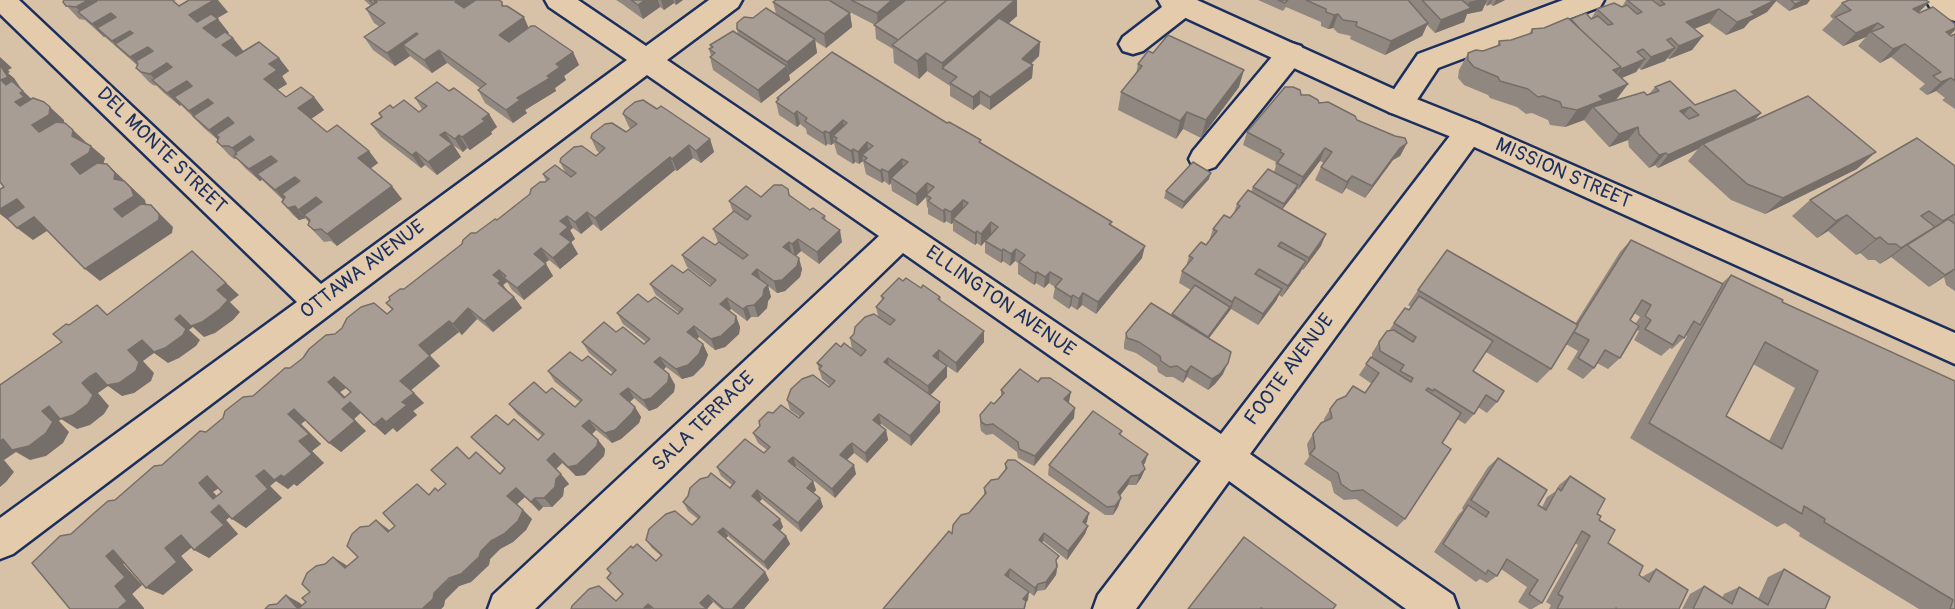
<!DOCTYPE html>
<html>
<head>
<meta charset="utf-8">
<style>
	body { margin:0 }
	canvas { display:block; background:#d7c2a7 }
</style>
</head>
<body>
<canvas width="1955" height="609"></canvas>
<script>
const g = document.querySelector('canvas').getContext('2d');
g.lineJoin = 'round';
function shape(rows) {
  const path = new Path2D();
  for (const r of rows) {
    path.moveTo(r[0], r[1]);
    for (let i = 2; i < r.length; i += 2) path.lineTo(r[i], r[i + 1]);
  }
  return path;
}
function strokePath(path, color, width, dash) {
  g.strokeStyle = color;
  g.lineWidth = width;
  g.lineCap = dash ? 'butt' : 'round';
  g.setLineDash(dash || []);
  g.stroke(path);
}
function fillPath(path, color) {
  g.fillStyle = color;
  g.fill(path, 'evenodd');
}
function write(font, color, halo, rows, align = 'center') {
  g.font = font + ' Pangolin,sans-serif';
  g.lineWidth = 5;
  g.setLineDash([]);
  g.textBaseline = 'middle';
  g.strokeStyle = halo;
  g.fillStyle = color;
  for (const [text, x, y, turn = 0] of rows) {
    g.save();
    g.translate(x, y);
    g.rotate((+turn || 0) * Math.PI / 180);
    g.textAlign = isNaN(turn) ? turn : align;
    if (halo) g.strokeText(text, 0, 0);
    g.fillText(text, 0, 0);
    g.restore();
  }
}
const minor = shape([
	[0,0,19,0,321,284,627,60,549,7,545,0,578,0,646,46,709,0,742,0,738,7,667,60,1221,434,1459,124,1469,121,1479,124,1484,132,1479,140,1250,454,1453,595,1458,609,1406,609,1229,481,1136,609,1093,609,1098,595,1201,461,903,253,535,609,488,609,493,595,879,236,647,75,13,554,0,559,0,518,297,302,0,14,0,0],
	[1171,0,1194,0,1197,5,1193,12,1143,51,1133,54,1123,51,1119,44,1123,37,1171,0],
	[1563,0,1604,0,1600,7,1438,68,1409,112,1399,115,1389,112,1384,104,1418,54,1563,0],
	[1926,0,1955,0,1955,21,1945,18,1930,7,1926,0],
	[1291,43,1301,46,1305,53,1301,60,1215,167,1204,171,1193,167,1189,159,1193,151,1281,46,1291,43]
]);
const major = shape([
	[1158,0,1197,0,1409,96,1479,124,1955,333,1955,364,1459,140,1389,112,1162,7,1158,0]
]);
strokePath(minor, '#1b2f5e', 5);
strokePath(major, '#1b2f5e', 5);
fillPath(minor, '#e3cbac');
fillPath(major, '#e3cbac');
fillPath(shape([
	[64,0,176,0,174,1,179,6,228,12,217,18,229,33,227,34,233,38,243,51,279,58,289,71,282,76,287,84,277,90,286,97,314,97,324,110,311,119,327,132,369,151,378,163,370,169,402,199,337,246,331,241,324,242,308,225,309,222,306,218,299,220,293,215,282,202,283,200,262,180,260,181,246,169,237,159,234,159,229,155,217,142,218,140,205,129,181,105,180,106,164,93,157,86,153,85,149,82,136,68,138,66,105,37,104,37,85,20,79,19,63,2],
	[364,0,499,0,504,6,529,28,573,52,579,65,564,76,566,80,555,88,556,91,525,110,527,113,513,123,485,103,478,90,480,88,447,63,432,73,410,56,395,66,373,50,364,37,380,27,374,23,366,9,371,6],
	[616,0,683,0,676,5,674,3,664,10,660,7,643,19,625,6,624,5],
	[831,0,1017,0,1017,16,1008,24,1040,42,1039,56,1031,64,1033,65,1032,78,990,110,980,104,973,110,950,96,950,86,927,71,919,79,894,63,893,49,876,39,875,25,844,9,850,13,852,27,826,48,815,41,817,53,789,75,790,80,761,103,713,70,710,57,711,56,709,49,711,48,710,45,738,34,737,29,753,18,776,14,773,2,831,1],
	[1258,0,1505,0,1493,6,1490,4,1487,6,1485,4,1482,11,1467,14,1464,22,1435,33,1427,25,1422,36,1385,55,1350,39,1351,36,1338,33,1333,28,1328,29,1321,26,1321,22,1286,7,1283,11],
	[1626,0,1810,0,1807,4,1789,11,1776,1,1767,12,1750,21,1744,28,1726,35,1709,23,1694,29,1703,36,1692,50,1669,59,1667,58,1665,61,1641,70,1639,68,1636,72,1622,78,1628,84,1616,100,1647,95,1649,94,1655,87,1695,105,1761,113,1754,121,1857,169,1765,214,1731,200,1688,161,1698,149,1658,168,1655,165,1649,168,1629,147,1628,140,1609,147,1584,120,1565,127,1550,125,1548,120,1532,113,1526,114,1517,107,1490,98,1488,95,1464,85,1458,78,1459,70,1468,53,1483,51,1497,46,1499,41,1511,40,1529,34,1532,29,1544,28,1571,19,1591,19,1597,9,1622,7],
	[1929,2,1918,13,1955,24,1955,30,1950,35,1955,34,1955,109,1942,100,1945,98,1936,91,1927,95,1919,89,1925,84,1891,57,1880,63,1858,46,1866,37,1843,46,1822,30,1833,19,1830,16,1842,3],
	[1153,53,1239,87,1201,138,1183,129,1176,139,1118,110,1121,92,1136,74,1138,64],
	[449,91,489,114,497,127,491,132,492,134,470,150,467,148,463,152,453,145,461,157,437,175,425,165,421,168,381,137,371,124,381,117,379,113,393,108,419,112,422,109,415,98],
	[1301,95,1407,143,1400,156,1393,160,1365,198,1346,188,1342,194,1315,180,1321,167,1324,163,1320,161,1298,190,1297,189,1282,209,1321,246,1303,270,1302,269,1300,273,1282,297,1279,295,1276,301,1258,325,1231,309,1209,338,1223,374,1215,384,1208,390,1187,377,1183,383,1173,377,1166,377,1158,372,1157,367,1136,353,1124,349,1124,344,1126,333,1171,315,1191,290,1179,283,1182,271,1186,267,1189,256,1206,245,1209,241,1213,229,1230,218,1233,215,1237,204,1251,192,1253,187,1274,172,1276,165,1275,164,1276,162,1243,145,1247,132],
	[777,98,947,123,1112,222,1111,225,1142,258,1096,314,1082,305,1077,310,1071,306,1069,309,1053,298,1055,287,1049,283,1044,288,1036,283,1034,285,1018,274,1018,263,1015,261,1010,266,1003,261,1001,263,985,253,985,241,991,235,981,246,977,243,975,245,953,231,953,223,951,224,946,221,944,223,928,214,928,208,927,207,926,197,917,206,892,191,891,183,889,185,884,181,882,183,866,174,863,161,859,164,855,162,853,164,837,154,834,143,831,145,827,144,826,146,807,134,806,129,800,124,797,127,779,115,776,102,778,100],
	[657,109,710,139,714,152,701,163,693,158,677,171,675,170,601,231,593,224,581,234,573,228,570,230,575,239,571,242,578,254,560,269,549,260,545,263,553,276,524,300,512,290,507,282,503,285,508,292,514,297,522,308,493,332,477,319,462,335,459,332,430,355,440,366,411,390,424,403,413,411,417,415,397,432,393,428,385,435,361,413,354,419,366,431,341,452,306,420,301,424,321,444,312,451,324,463,297,486,294,484,288,489,276,481,270,486,282,498,246,528,230,517,226,520,238,534,209,558,191,547,181,556,193,570,163,595,125,563,123,564,142,585,132,594,144,608,71,534,335,334,387,314,392,310,386,303,476,233,497,220,546,181,543,174,566,174,560,162,596,156,600,153,597,151,591,138,626,132,631,129,629,127,623,114],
	[346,388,351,392,345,397,340,392],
	[218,488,222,492,217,496,213,492],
	[1955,166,1955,291,1946,285,1944,277,1929,287,1891,257,1880,264,1875,260,1868,260,1860,253,1856,255,1828,231,1817,238,1792,216,1810,200],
	[1209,179,1182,209,1164,198,1166,191],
	[788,189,790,196,810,210,825,216,826,221,842,242,819,264,801,251,796,256,802,269,800,277,785,291,777,293,768,286,771,297,768,301,767,308,758,317,751,317,747,321,731,309,729,311,736,316,740,327,739,334,725,347,715,350,699,337,697,339,703,344,708,355,704,365,693,376,682,379,666,367,663,370,669,374,675,385,674,392,657,408,649,411,634,398,629,402,635,407,641,417,639,423,621,439,612,443,596,430,592,434,598,440,605,449,604,456,585,475,576,476,562,463,556,469,569,484,564,488,563,496,552,507,543,507,539,511,525,497,517,504,532,519,526,530,513,542,500,549,490,559,489,565,471,582,459,586,445,600,444,606,441,609,265,609,277,604,300,603,302,605,306,602,310,592,325,564,333,557,347,566,358,557,369,526,376,520,390,531,429,494,438,491,446,484,469,459,500,474,505,469,471,437,508,425,538,440,542,436,517,414,509,404,546,393,575,407,580,402,555,382,548,371,582,361,611,375,613,373,589,353,582,342,616,332,644,344,646,342,623,324,617,313,648,302,678,314,679,313,656,295,650,284,683,273,710,286,711,285,687,267,682,255,715,245,718,242,713,229,733,212,729,201,761,197],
	[1631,240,1722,283,1731,275,1782,302,1955,381,1955,609,1919,609,1799,536,1800,533,1785,523,1777,527,1630,438,1687,336,1686,335,1684,338,1672,349,1670,348,1661,356,1634,340,1639,331,1637,330,1620,358,1608,369,1597,363,1594,368,1583,379,1567,369,1578,351,1566,344,1551,369,1537,383,1486,352,1473,371,1497,402,1487,413,1478,407,1474,414,1465,424,1457,419,1442,443,1405,519,1397,527,1356,499,1344,500,1334,493,1331,482,1304,464,1309,457,1307,444,1313,434,1324,422,1324,419,1330,409,1365,393,1372,384,1359,375,1371,357,1372,357,1372,353,1379,342,1389,331,1394,323,1411,307,1408,305,1418,290,1575,324,1620,252],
	[1634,313,1640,317,1635,324,1630,320],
	[1753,364,1795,388,1769,441,1726,416],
	[903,281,921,288,940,297,941,301,984,342,957,373,939,361,947,377,930,395,940,402,940,412,911,446,881,424,879,425,886,430,888,440,867,463,854,453,850,456,847,459,856,474,835,498,796,466,795,467,813,481,816,490,813,493,820,498,823,507,801,532,762,499,759,502,780,519,783,527,780,531,786,536,790,544,768,570,728,536,726,538,765,572,769,580,744,609,721,609,713,602,707,609,571,609,616,601,622,594,607,578,633,548,656,561,661,556,652,548,646,540,692,525,698,519,688,511,683,502,730,488,732,485,721,476,717,467,764,453,767,450,758,443,753,433,799,418,800,417,790,410,787,400,829,387,830,386,822,379,817,363,841,347,852,349,850,338,878,316,876,307,882,300,881,296],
	[1001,390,1069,402,1068,403,1074,418,1034,466,1018,458,1017,452,993,434,986,435,981,431,980,425,980,415,994,404,1001,396],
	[1122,431,1121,435,1145,463,1143,465,1145,469,1141,478,1136,485,1128,485,1120,496,1121,498,1118,507,1113,515,1105,515,1048,475,1049,465],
	[1498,458,1538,505,1542,507,1547,497,1556,491,1559,485,1570,476,1597,514,1608,543,1639,575,1642,577,1656,569,1679,609,1549,609,1551,605,1546,602,1578,545,1575,543,1542,603,1532,609,1529,609,1518,602,1527,587,1501,569,1497,576,1487,583,1480,579,1476,582,1434,552,1459,514,1463,510,1462,508,1488,467],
	[1005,464,1087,522,1085,524,1088,526,1085,534,1067,560,1043,541,1042,543,1058,564,1056,575,1045,590,1037,591,1034,596,1009,577,1028,600,1026,602,952,534,984,495,984,488,998,479,1005,470],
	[1784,569,1825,609,1682,609,1690,594,1704,586,1722,598,1724,594,1739,587,1758,599,1768,577]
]), '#908780');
fillPath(shape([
	[88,0,95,0,105,11,88,21,76,7],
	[214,0,218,0,228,12,200,28,189,15],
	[458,0,485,0,462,15,455,2],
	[645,0,658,0,660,7,643,19,638,5],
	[661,0,673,0,674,3,664,10],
	[675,0,683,0,676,5],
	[892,0,908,0,878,27,877,13],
	[1015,0,1017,0,1017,16,951,73,942,68,942,63],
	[1477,0,1487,0,1482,11,1467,14,1464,22,1435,33,1441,20,1465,10,1469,2],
	[1490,0,1492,0,1490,4,1487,6],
	[1496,0,1505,0,1493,6],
	[1775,0,1777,0,1767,12,1750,21,1744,28,1726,35,1737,22,1751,12],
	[1805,0,1810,0,1807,4,1789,11,1795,4],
	[1929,2,1915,16,1913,9],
	[1719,9,1709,23,1676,36,1686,22],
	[111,13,123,27,97,28,105,37,104,37,92,24],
	[850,13,852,27,826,48,824,34],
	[1338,14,1333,28,1328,29,1334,15],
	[524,17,530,31,506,48,499,35],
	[218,19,229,33,214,42,203,28],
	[1428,23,1422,36,1385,55,1391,41],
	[1878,23,1866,37,1843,46,1856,33],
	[1955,28,1955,30,1945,40,1946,32],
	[130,31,142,44,115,44,124,54,112,41],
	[416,33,424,47,403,45,410,56,395,66,387,53],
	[1703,36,1692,50,1669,59,1679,46],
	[233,38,244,52,233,58,222,45],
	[815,39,817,53,789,75,787,62],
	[1040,42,1039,56,1022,72,1022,59],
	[1905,44,1891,57,1880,63,1893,49],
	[148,47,160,60,143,70,130,57],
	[1675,48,1665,61,1641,70,1651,57],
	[439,50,447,63,432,73,424,60],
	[573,52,579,65,564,76,566,80,555,88,556,91,525,110,527,113,513,123,506,110,517,98,547,76,556,64],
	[926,53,927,71,919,79,917,61],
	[0,57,12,68,8,70,10,72,8,73,14,78,22,90,37,104,30,115,15,102,16,94,1,80,0,77],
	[279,58,289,71,282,76,287,84,274,92,264,79,269,64],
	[1645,59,1636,72,1612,82,1621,69],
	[167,63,179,77,163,87,150,74],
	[1033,65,1032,78,990,110,990,97],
	[787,66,790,80,761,103,758,90],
	[1621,67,1608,85,1613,70],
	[1244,70,1239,87,1201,138,1206,120],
	[1951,78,1936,91,1927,95,1941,82],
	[187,81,199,94,174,97,181,105,180,106,167,93],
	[1628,84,1615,101,1593,107,1584,120,1565,127,1577,110,1599,96],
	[980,91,980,104,973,110,973,97],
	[314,97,324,110,308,121,298,108],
	[208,99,220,112,199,121,189,111],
	[50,107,64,120,64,128,47,138,32,125],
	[1690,107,1679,120,1680,111],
	[797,111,800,124,797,127,794,114],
	[1187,112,1183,129,1176,139,1180,121],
	[1761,113,1749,126,1703,144,1698,149,1658,168,1668,155],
	[489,114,497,127,491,132,492,134,470,150,462,137],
	[228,117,240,130,216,135,222,142,221,143,209,130],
	[843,120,845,133,837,138,833,136,834,143,831,145,829,133],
	[1638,127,1628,140,1609,147,1619,134],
	[73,130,87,143,72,136],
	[825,131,827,144,826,146,823,133],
	[445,132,461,157,437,175,428,162,440,135],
	[459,135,467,148,463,152,455,139],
	[250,136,261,149,243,161,232,148],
	[710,139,714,152,701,163,696,151],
	[867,142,869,155,862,155,863,161,859,164,858,152],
	[1407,143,1400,156,1393,160,1365,198,1372,186,1400,148],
	[689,145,693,158,677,171,672,159],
	[91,146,105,158,103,166,80,174,71,164],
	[1325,148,1320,161,1298,190,1303,177],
	[853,149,855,162,853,164,851,151],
	[369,151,378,163,367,171,358,158],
	[416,152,425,165,421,168,412,155],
	[1876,152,1857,169,1765,214,1783,198],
	[1666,153,1655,165,1649,168,1659,155],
	[271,156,282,169,257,174,262,180,260,181,249,169],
	[670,157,675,170,601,231,595,218],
	[902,159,903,171,891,178,891,183,889,185,888,172],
	[107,164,145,200,147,208,129,223,114,209,114,179],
	[882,169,884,181,882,183,880,171],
	[1211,173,1209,179,1182,209,1184,202],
	[1352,176,1346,188,1342,194,1347,182],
	[295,177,305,189,282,194,288,201,286,202,275,190],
	[927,183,928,195,926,195,926,197,917,206,916,194],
	[1298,185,1296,192,1281,211,1284,204],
	[392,186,402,199,337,246,327,234],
	[316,197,327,210,304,215,310,222,309,222,298,210],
	[17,199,32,211,13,224,0,214,0,209],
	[963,200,963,212,953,219,953,223,951,224,951,212],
	[151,205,173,227,172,233,100,281,85,269],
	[295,206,306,218,299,220,288,208],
	[945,209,946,221,944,223,943,211],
	[587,212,593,224,581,234,575,222],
	[1847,215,1828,231,1817,238,1836,221],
	[567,216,573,228,570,230,575,239,567,246,560,234,560,221],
	[34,217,50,229,33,240,17,228],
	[991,222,991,235,981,246,981,234],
	[1935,227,1907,245,1891,257,1880,264,1901,248],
	[840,230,842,242,819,264,817,252],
	[977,231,977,243,975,245,975,233],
	[1326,234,1321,246,1303,270,1309,258],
	[1880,237,1860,253,1856,255,1876,239],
	[798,239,801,251,795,256,792,244],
	[571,242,578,254,560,269,553,258],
	[789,242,792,254,783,247],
	[1145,246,1142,258,1096,314,1098,302],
	[541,248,549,260,541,266,534,254],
	[1003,249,1003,261,1001,263,1002,251],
	[1016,249,1015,261,1010,266,1011,254],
	[192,251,239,295,230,302,240,312,233,320,215,333,204,337,193,327,189,330,200,340,196,346,179,358,168,363,154,353,143,361,154,373,151,381,134,393,122,396,108,386,98,393,109,406,104,414,90,425,77,429,61,419,59,421,69,432,63,443,46,456,30,460,16,452,4,460,14,472,6,482,0,487,0,441,142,340,217,290],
	[799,258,802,269,800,277,785,291,777,293,774,281],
	[1306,261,1300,273,1282,297,1288,286],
	[546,264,553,276,524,300,517,288],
	[757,269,761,281,752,274],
	[499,270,506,280,504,278,507,282,503,285,509,293,506,295,493,275],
	[1955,270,1944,277,1929,287,1945,275],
	[1037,272,1036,283,1034,285,1035,273],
	[1050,272,1049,283,1044,288,1045,277],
	[768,285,771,297,768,301,767,308,758,317,754,305,764,289],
	[1282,289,1276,301,1258,325,1263,314],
	[1083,293,1082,305,1077,310,1079,299],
	[1073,295,1071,306,1069,309,1071,297],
	[514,297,522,308,493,332,484,321],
	[1235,297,1231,309,1228,313,1232,302],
	[727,298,731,309,724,315,720,304],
	[747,306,751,317,747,321,743,309],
	[1230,307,1228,313,1206,342,1208,337],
	[468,308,477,319,462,335,453,324],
	[736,316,740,327,739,334,725,347,715,350,711,339],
	[449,321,459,332,429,356,419,345],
	[694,326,699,337,693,343,687,332],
	[984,331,984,342,957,373,956,363],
	[703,344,708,355,704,365,693,376,682,379,676,369],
	[939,350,939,361,933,356],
	[430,356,440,366,410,391,400,381],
	[660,357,666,367,660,373,654,362],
	[888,358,889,369,884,362],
	[1228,363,1223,374,1215,384,1208,390,1212,379],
	[947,366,947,377,929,397,928,386],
	[1191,366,1187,377,1183,383,1186,372],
	[669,374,675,385,674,392,657,408,649,411,643,400],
	[334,377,346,388,340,392,361,412,354,419,366,431,341,452,329,443,342,409,328,382],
	[628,388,634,398,627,405,620,394],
	[1071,392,1069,402,1062,410,1064,399],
	[414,393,424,403,413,411,417,415,397,432,393,428,385,435,374,425],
	[940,402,940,412,911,446,910,436],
	[635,407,641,417,639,423,621,439,612,443,605,433],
	[1075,408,1074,418,1034,466,1035,456],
	[294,409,307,419,301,424,321,444,312,451,324,463,297,486,294,484,288,489,276,481,270,486,282,498,246,528,232,519,256,476,264,470,281,475,299,441,288,414],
	[879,414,881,424,874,430,873,420],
	[589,420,596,430,590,436,582,426],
	[886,430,888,440,867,463,865,453],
	[598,440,605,449,604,456,585,475,576,476,568,467],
	[852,443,854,453,843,464,840,455],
	[554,453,562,463,555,470,547,460],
	[1148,454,1145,463,1139,471,1142,462],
	[793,457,796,466,792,471,788,461],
	[854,465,856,474,835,498,832,489],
	[1145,469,1141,478,1136,485,1139,475],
	[561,474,569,484,564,488,563,496,552,507,544,498,556,479],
	[207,476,222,486,213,492,228,508,213,499,199,483],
	[1131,476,1128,485,1116,501,1118,492],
	[813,481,816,490,810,497,807,488],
	[516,488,525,497,516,505,507,496],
	[757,490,762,499,756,505,752,496],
	[535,498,543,507,539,511,531,502],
	[820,498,823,507,801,532,798,523],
	[1121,498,1118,507,1113,515,1115,506],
	[219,505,233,514,226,520,238,534,209,558,194,550,211,512],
	[523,510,532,519,526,530,513,542,500,549,490,559,489,565,471,582,459,586,445,600,444,606,441,609,422,609,434,593,481,551],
	[1089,513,1087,522,1081,530,1083,522],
	[780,519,783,527,777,534,773,525],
	[376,520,388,529,400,541,388,532],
	[1088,526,1085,534,1067,560,1068,551],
	[723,528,728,536,723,541,718,532],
	[1044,533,1043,541,1038,549,1039,540],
	[181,535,196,544,181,556,193,570,163,595,146,588,165,548],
	[786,536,790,544,768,570,764,562],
	[113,550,130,559,123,564,142,585,132,594,144,608,144,609,118,609,115,586,106,556],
	[333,557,346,565,357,576,345,568],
	[1057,567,1056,575,1045,590,1046,582],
	[1010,569,1009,577,1005,582,1005,575],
	[765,572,769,580,744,609,732,609],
	[1038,584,1037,591,1034,596,1035,588],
	[1029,592,1028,600,1026,602,1025,609,1024,609,1023,599],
	[286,595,300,603,306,609,299,609],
	[708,595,713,602,707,609,700,603],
	[648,604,652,609,643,609]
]), '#766e68');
const building = shape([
	[64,0,88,0,76,7,66,6,63,2,64,0],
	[95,0,172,0,179,6,189,0,214,0,189,15,197,22,211,14,218,19,203,28,216,38,225,32,233,38,222,45,236,56,259,42,279,58,269,64,277,70,264,79,286,97,301,87,314,97,298,108,327,132,337,125,369,151,358,158,392,186,327,234,321,229,314,230,308,225,310,220,304,215,322,202,316,197,298,210,295,206,288,208,282,202,285,197,282,194,300,181,295,177,275,190,257,174,277,161,271,156,249,169,234,156,237,154,235,153,254,140,250,136,232,148,229,146,222,146,217,142,219,137,216,135,234,123,228,117,209,130,193,116,213,103,208,99,189,111,174,97,192,86,187,81,167,93,152,80,172,67,167,63,150,74,141,72,136,68,138,64,136,61,153,51,148,47,130,57,115,44,133,33,130,31,112,41,97,28,116,17,111,13,92,24,78,12,97,1,95,0],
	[369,0,374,0,375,3,374,4,369,0],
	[374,0,458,0,455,2,464,8,476,0,499,0,502,2,502,6,507,6,524,17,499,35,503,38,509,42,531,26,535,26,573,52,556,64,560,67,547,76,550,78,517,98,520,100,506,110,478,90,486,84,439,50,424,60,403,45,418,34,416,33,387,53,364,37,385,23,366,9,377,2,374,0],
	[631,0,645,0,638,5,631,0],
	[776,0,829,0,850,13,824,34,773,2,776,0],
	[851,0,892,0,877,13,851,0],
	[906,0,947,0,898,40,874,25,906,0],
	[947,0,1015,0,942,63,926,53,917,61,892,45,947,0],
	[1278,0,1288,0,1285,3,1278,0],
	[1306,0,1408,0,1428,23,1391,41,1356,26,1357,22,1343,20,1338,14,1334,15,1326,12,1326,9,1306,0],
	[1422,0,1462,0,1471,8,1441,20,1422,0],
	[1627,0,1652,0,1660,6,1665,4,1660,0,1775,0,1751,12,1755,15,1737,22,1719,9,1686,22,1703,36,1679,46,1671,38,1667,40,1675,48,1651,57,1643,49,1637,52,1645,59,1621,69,1620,67,1621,67,1580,29,1571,19,1586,13,1591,19,1598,16,1608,25,1613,24,1597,9,1614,3,1622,7,1627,5,1637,14,1642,12,1627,0],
	[1791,0,1805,0,1795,4,1791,0],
	[1849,0,1926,0,1929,2,1913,9,1919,13,1933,7,1955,24,1955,28,1946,32,1951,36,1955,34,1955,81,1951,78,1941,82,1933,76,1941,72,1905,44,1893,49,1871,32,1884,27,1878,23,1856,33,1835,17,1851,10,1842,3,1849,0],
	[766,8,815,39,787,62,737,29,737,23,744,17,753,18,766,8],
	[999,18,1040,42,1022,59,1033,65,990,97,980,91,973,97,950,83,957,77,942,68,999,18],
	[1568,18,1621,67,1613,70,1628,84,1599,96,1603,100,1577,110,1562,107,1560,102,1543,96,1538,97,1528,89,1500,81,1498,77,1474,67,1468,60,1468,53,1476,50,1483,51,1500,45,1499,41,1511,40,1532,33,1532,29,1544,28,1568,18],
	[733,31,787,66,758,90,710,57,715,53,709,49,713,47,710,45,733,31],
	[1168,35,1244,70,1206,120,1187,112,1180,121,1121,92,1142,66,1138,64,1148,51,1153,53,1168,35],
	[832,52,947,123,949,122,981,140,979,142,1112,222,1109,224,1145,246,1098,302,1083,293,1079,299,1073,295,1071,297,1055,287,1062,279,1050,272,1045,277,1037,272,1035,273,1019,262,1025,255,1016,249,1011,254,1003,249,1002,251,985,241,998,227,991,222,981,234,977,231,975,233,953,219,968,203,963,200,951,212,945,209,943,211,928,201,931,198,926,195,934,187,927,183,916,194,891,178,908,162,902,159,888,172,882,169,880,171,864,161,867,158,862,155,873,146,867,142,858,152,853,149,851,151,835,141,837,138,833,136,847,123,843,120,829,133,825,131,823,133,805,121,807,118,797,111,794,114,776,102,779,99,777,98,832,52],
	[0,65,8,77,1,80,6,85,12,81,23,91,20,93,24,97,15,102,20,106,33,98,44,102,50,107,49,115,32,125,39,132,56,122,65,123,73,130,72,136,91,146,89,153,71,164,80,174,97,163,107,164,115,173,114,179,124,181,131,188,134,196,114,209,122,217,141,204,151,205,159,214,159,220,85,269,34,217,17,228,7,218,24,207,17,199,0,209,0,189,4,187,0,182,0,65],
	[1670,81,1695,105,1735,90,1761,113,1668,155,1666,153,1659,155,1639,134,1638,127,1619,134,1593,107,1644,92,1647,95,1659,91,1655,87,1670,81],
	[1690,107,1699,115,1689,119,1680,111,1690,107],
	[437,82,449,91,454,88,489,114,482,119,485,121,462,137,459,135,455,139,445,132,440,135,452,144,428,162,416,152,412,155,371,124,382,117,379,113,390,105,393,108,404,100,419,112,427,106,415,98,437,82],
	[1285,87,1293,87,1300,90,1301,95,1309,95,1318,100,1319,103,1328,102,1355,116,1357,120,1395,136,1405,138,1407,143,1400,148,1372,186,1352,176,1347,182,1321,167,1332,152,1325,148,1303,177,1277,163,1284,154,1280,152,1281,150,1247,132,1285,87],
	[1808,96,1876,152,1783,198,1747,184,1703,144,1808,96],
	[643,100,657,109,661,106,710,139,696,151,689,145,672,159,670,157,595,218,587,212,575,222,567,216,560,221,568,227,560,234,571,242,553,258,541,248,534,254,546,264,517,288,504,278,506,276,499,270,493,275,501,281,498,283,514,297,484,321,468,308,453,324,449,321,419,345,430,356,400,381,414,393,402,402,407,405,386,422,382,418,374,425,350,402,342,409,355,421,329,443,294,409,288,414,309,434,299,441,312,454,284,477,281,475,274,480,264,470,256,476,268,489,232,519,219,505,211,512,224,525,194,550,181,535,165,548,177,562,146,588,113,550,106,556,125,577,115,586,127,601,118,609,70,609,32,563,60,536,71,534,93,514,108,501,115,500,154,466,162,465,200,431,206,432,223,418,225,411,243,397,253,396,285,368,290,368,303,358,309,349,326,335,335,334,342,328,347,318,361,307,374,303,387,314,393,309,386,303,390,300,389,297,400,289,404,289,462,244,463,240,471,233,476,233,495,219,497,220,530,194,531,189,540,182,545,182,549,179,543,174,555,165,571,177,576,173,560,162,561,158,574,147,582,146,596,156,605,148,591,138,592,134,605,124,612,123,626,132,637,124,623,114,625,110,635,102,643,100],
	[334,377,351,392,344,398,328,382,334,377],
	[207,476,222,492,213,499,199,483,207,476],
	[1917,138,1955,166,1955,214,1943,221,1929,211,1921,216,1935,227,1901,248,1896,244,1888,244,1880,237,1876,239,1847,215,1836,221,1810,200,1917,138],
	[1193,162,1211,173,1184,202,1166,191,1193,162],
	[1268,169,1298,185,1284,204,1253,187,1268,169],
	[774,185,782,185,788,189,789,195,810,210,813,208,825,216,822,218,840,230,817,252,798,239,792,244,789,242,783,247,799,258,797,266,782,280,774,281,757,269,752,274,768,285,764,289,763,296,754,305,747,306,743,309,727,298,720,304,736,316,735,323,721,336,711,339,694,326,687,332,703,344,699,354,688,365,676,369,660,357,654,362,669,374,668,382,651,398,643,400,628,388,620,394,635,407,632,413,615,430,605,433,589,420,582,426,598,440,597,446,577,465,568,467,554,453,547,460,561,474,556,479,555,487,544,498,535,498,531,502,516,488,507,496,523,510,518,521,504,534,491,541,481,551,479,557,461,574,449,578,434,593,433,599,422,609,265,609,269,605,277,604,286,595,298,609,306,602,302,598,310,592,302,584,307,573,316,566,325,564,333,557,345,568,358,557,347,546,352,534,360,527,369,526,376,520,388,532,395,526,383,513,417,484,429,495,435,488,438,491,446,484,431,470,457,447,469,459,476,452,500,474,505,468,471,437,496,415,508,425,514,419,538,440,544,434,509,404,534,382,546,393,552,388,575,407,582,400,548,371,570,352,582,361,588,356,611,375,616,370,582,342,604,322,616,332,623,327,644,344,650,339,617,313,638,294,648,302,655,297,678,314,683,309,650,284,672,265,683,273,688,269,710,286,716,280,682,255,703,237,715,245,719,242,743,259,748,255,713,229,734,211,747,220,751,216,729,201,746,186,761,197,774,185],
	[1248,190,1326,234,1309,258,1281,242,1278,246,1306,261,1288,286,1259,269,1255,274,1282,289,1263,314,1235,297,1232,302,1182,271,1193,258,1189,256,1201,242,1206,245,1217,231,1213,229,1224,215,1230,218,1240,206,1237,204,1248,190],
	[1948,219,1955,224,1955,269,1945,275,1907,245,1948,219],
	[1631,240,1723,284,1700,325,1694,321,1684,338,1679,335,1673,345,1645,329,1651,320,1645,316,1651,305,1642,300,1630,320,1639,326,1620,358,1605,350,1594,368,1578,358,1589,340,1574,332,1578,325,1577,325,1631,240],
	[1447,250,1578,325,1551,369,1418,290,1447,250],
	[192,251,226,283,217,290,228,300,220,309,202,322,191,326,180,315,175,319,186,329,183,335,165,348,154,352,142,340,128,350,139,362,136,371,119,383,107,385,96,373,89,377,82,383,93,395,88,404,73,415,60,419,49,406,42,411,53,422,46,433,29,446,12,450,3,439,0,441,0,385,62,342,53,334,66,324,69,325,97,305,107,315,192,251],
	[1731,275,1783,300,1782,302,1955,381,1955,609,1950,609,1953,600,1824,522,1825,519,1804,506,1802,514,1649,423,1731,275],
	[1765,342,1818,371,1782,449,1726,416,1765,342],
	[899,278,903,281,906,278,921,288,923,285,940,297,938,299,984,331,956,363,939,350,933,356,947,366,928,386,888,358,884,362,940,402,910,436,879,414,873,420,886,430,865,453,852,443,848,446,840,455,854,465,832,489,793,457,788,461,813,481,807,488,820,498,798,523,757,490,752,496,780,519,773,525,786,536,764,562,723,528,718,532,765,572,732,609,724,609,708,595,700,603,707,609,654,609,648,604,643,609,571,609,572,606,589,589,599,586,616,601,623,594,607,578,611,573,607,569,631,546,633,548,637,544,656,561,662,555,646,540,649,529,666,514,675,511,692,525,700,517,683,502,688,496,690,488,700,479,708,477,711,473,730,488,735,482,717,467,745,439,764,453,770,447,753,433,760,426,759,421,768,412,773,413,781,405,799,418,804,413,787,400,791,389,802,379,813,375,829,387,835,381,819,369,822,366,817,363,836,343,841,347,844,343,861,356,866,350,850,338,854,334,855,327,865,317,874,314,890,325,895,320,876,307,884,298,881,296,899,278],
	[1195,285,1230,307,1208,337,1172,314,1195,285],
	[1419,296,1493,341,1473,371,1504,391,1497,402,1486,395,1474,414,1434,389,1433,391,1428,388,1426,390,1461,413,1442,443,1451,449,1405,519,1363,490,1351,491,1341,484,1338,473,1310,454,1315,448,1313,434,1321,423,1332,418,1330,409,1337,400,1346,396,1353,386,1365,393,1379,373,1366,364,1371,357,1411,382,1413,378,1400,371,1404,365,1380,351,1379,342,1387,331,1394,330,1413,342,1416,337,1394,323,1405,308,1409,310,1419,296],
	[1151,303,1231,352,1228,363,1220,374,1212,379,1191,366,1186,372,1177,366,1170,367,1161,361,1160,356,1139,342,1127,338,1126,333,1151,303],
	[1020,369,1038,382,1041,378,1050,378,1071,392,1064,399,1075,408,1035,456,1019,449,1018,442,993,424,986,425,981,422,980,415,991,402,994,404,1004,393,1001,390,1020,369],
	[1093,411,1122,431,1119,434,1148,454,1142,462,1145,469,1139,475,1131,476,1118,492,1121,498,1115,506,1107,507,1049,465,1093,411],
	[1498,458,1547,490,1538,505,1546,510,1558,488,1561,491,1570,476,1605,499,1597,514,1601,516,1599,520,1615,530,1608,543,1643,566,1639,575,1649,582,1656,569,1688,590,1679,609,1617,609,1616,608,1616,609,1557,609,1563,597,1558,594,1590,536,1582,531,1542,603,1529,594,1538,580,1507,559,1497,576,1488,570,1486,574,1443,544,1468,505,1486,517,1489,512,1471,500,1498,458],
	[1008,460,1015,460,1089,513,1083,522,1088,526,1068,551,1044,533,1039,540,1059,556,1056,560,1057,567,1046,582,1038,584,1035,588,1010,569,1005,575,1029,592,1023,599,1026,601,1024,609,883,609,949,531,952,534,953,525,961,515,969,513,986,493,984,488,991,480,998,479,1007,468,1005,464,1008,460],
	[1244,537,1336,605,1333,609,1263,609,1261,608,1260,609,1188,609,1244,537],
	[1784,569,1830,597,1825,609,1693,609,1704,586,1732,604,1739,587,1768,605,1784,569]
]);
fillPath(building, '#a89d95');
strokePath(building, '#766e68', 1.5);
write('20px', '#1b2f5e', '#e3cbac', [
	["DEL MONTE STREET",161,151,44],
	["MISSION STREET",1563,174,24],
	["OTTAWA AVENUE",363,270,-37],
	["ELLINGTON AVENUE",1000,302,35],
	["FOOTE AVENUE",1290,370,-53],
	["SALA TERRACE",704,422,-44]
]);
</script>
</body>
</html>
